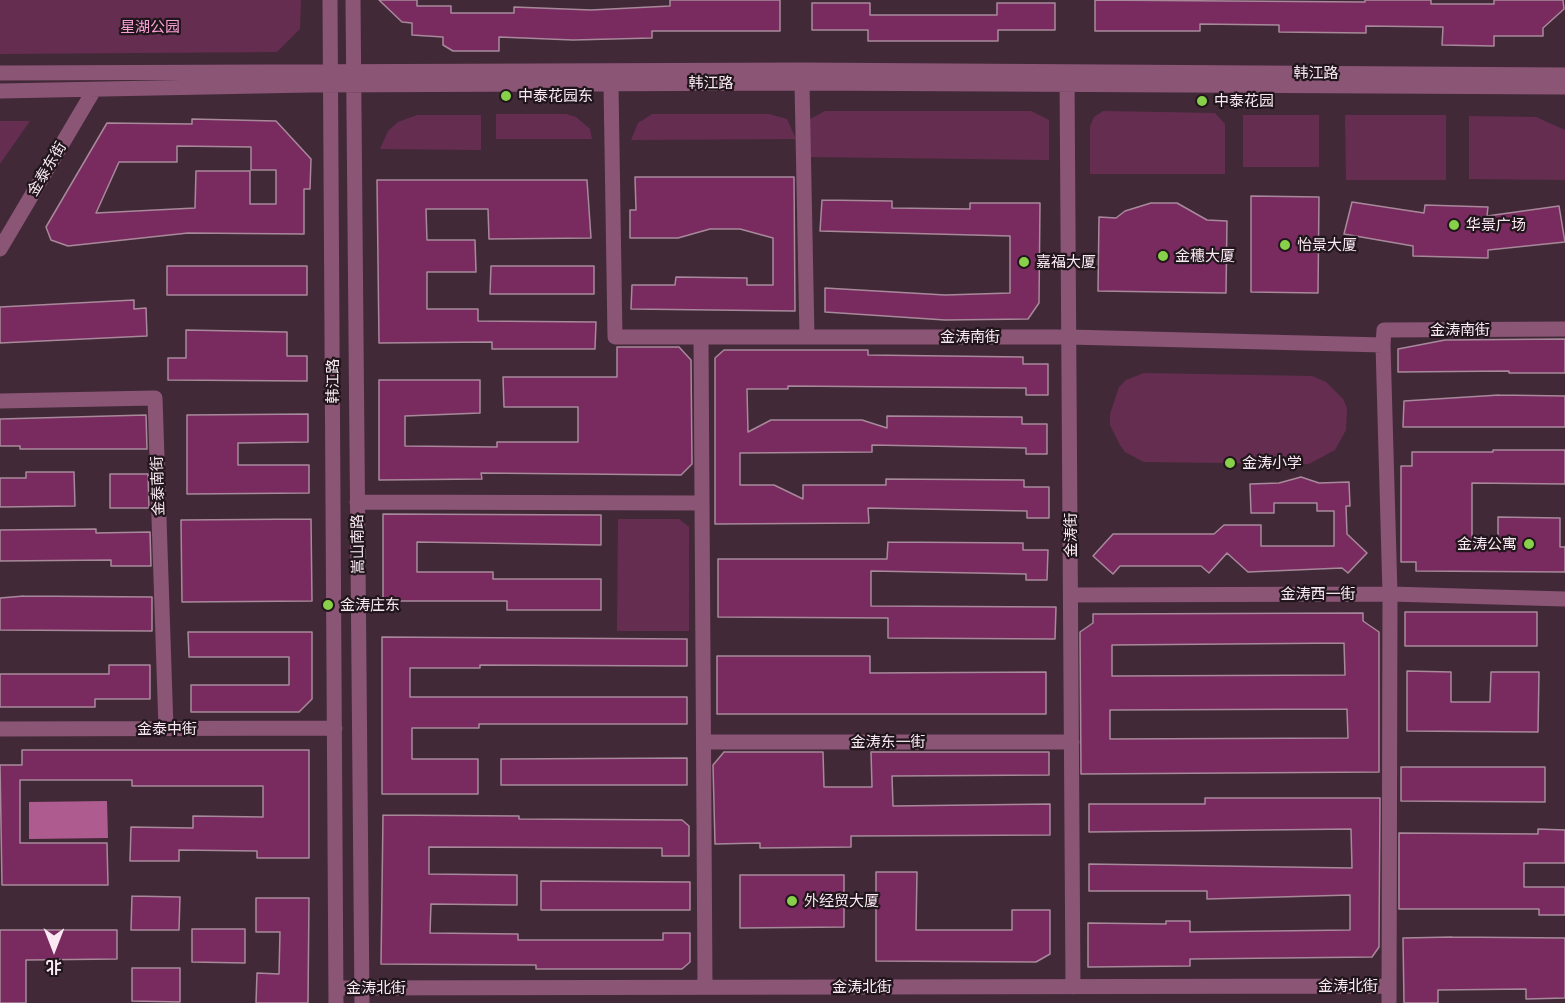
<!DOCTYPE html>
<html>
<head>
<meta charset="utf-8">
<style>
	body { margin:0 }
	#map { position:relative; width:1565px; height:1003px; overflow:hidden; background:#422938; font-family:"Asap Condensed","Noto Sans SC",sans-serif }
	canvas { display:block }
	.north { position:absolute; left:24px; top:919px; width:60px; height:60px; -webkit-text-stroke:4px #21161c; paint-order:stroke; rotate:180deg; font-size:16px; font-weight:700; line-height:24px; text-align:center; color:#fae9f2 }
	.north::after { content:''; display:block; margin:auto; width:21px; height:27px; background:#fae9f2; clip-path:polygon(50% 0,100% 100%,50% 72%,0 100%) }
</style>
</head>
<body>
<div id="map">
<canvas width="1565" height="1003"></canvas>
<div class="north">北</div>
</div>
<script>
const g = document.querySelector('canvas').getContext('2d');
g.lineJoin = 'round';
function fillPath(path, color) {
  g.fillStyle = color;
  g.fill(path, 'evenodd');
}
function shape(rows) {
  const path = new Path2D();
  for (const r of rows) {
    path.moveTo(r[0], r[1]);
    for (let i = 2; i < r.length; i += 2) path.lineTo(r[i], r[i + 1]);
  }
  return path;
}
function strokePath(path, color, width, dash) {
  g.strokeStyle = color;
  g.lineWidth = width;
  g.lineCap = dash ? 'butt' : 'round';
  g.setLineDash(dash || []);
  g.stroke(path);
}
function write(font, color, halo, rows, align = 'center') {
  g.font = font + ' "Asap Condensed","Noto Sans SC",sans-serif';
  g.lineWidth = 4.5;
  g.setLineDash([]);
  g.textBaseline = 'middle';
  g.strokeStyle = halo;
  g.fillStyle = color;
  for (const [text, x, y, turn = 0] of rows) {
    g.save();
    g.translate(x, y);
    g.rotate((+turn || 0) * Math.PI / 180);
    g.textAlign = isNaN(turn) ? turn : align;
    if (halo) g.strokeText(text, 0, 0);
    g.fillText(text, 0, 0);
    g.restore();
  }
}
fillPath(shape([
	[0,0,301,0,300,29,277,52,0,54],
	[825,111,1031,111,1049,120,1049,160,810,157,810,119],
	[1103,111,1215,113,1225,124,1225,174,1090,174,1090,126,1094,117],
	[496,114,566,114,576,117,590,129,592,139,496,139],
	[652,114,769,114,787,119,796,139,631,140,638,123],
	[417,115,481,115,481,150,380,149,388,131,398,122],
	[1243,115,1319,115,1319,167,1243,167],
	[1345,115,1446,115,1446,180,1346,180],
	[1469,116,1536,117,1565,130,1565,180,1469,179],
	[0,121,30,121,0,164],
	[1144,373,1312,376,1326,382,1343,399,1347,408,1346,430,1335,450,1309,464,1144,462,1125,452,1120,445,1110,425,1110,414,1119,387,1126,380],
	[618,519,679,519,689,527,689,631,617,631]
]), '#652e51');
fillPath(shape([
	[107,801,108,838,29,839,29,802]
]), '#ae5b90');
const building = shape([
	[379,0,417,0,417,6,451,6,451,13,514,13,514,7,591,10,670,6,670,0,780,0,780,31,652,31,652,38,573,40,499,37,499,51,453,51,443,45,443,37,412,35,412,23,402,22,379,0],
	[1095,0,1365,2,1365,0,1431,0,1431,4,1494,4,1494,0,1563,0,1564,9,1543,28,1543,36,1494,36,1494,46,1442,45,1443,27,1366,26,1366,33,1279,32,1279,25,1200,24,1200,31,1095,31,1095,0],
	[812,3,870,3,870,15,997,15,997,3,1055,3,1055,30,998,30,998,41,868,41,868,30,812,30,812,3],
	[192,119,276,121,311,159,310,189,304,189,304,234,188,233,68,246,51,240,46,227,107,123,192,124,192,119],
	[177,146,251,147,251,170,276,170,276,204,250,204,250,171,196,171,195,208,96,213,119,162,177,162,177,146],
	[635,177,794,177,795,311,631,309,632,285,675,285,676,277,747,278,747,285,773,285,773,238,740,229,710,229,678,238,630,238,630,210,636,210,635,177],
	[377,180,587,180,591,238,489,239,488,209,426,209,427,240,475,240,476,272,427,272,427,309,478,309,478,321,596,322,595,349,492,349,492,342,379,343,377,180],
	[1251,196,1319,197,1318,293,1251,292,1251,196],
	[822,200,892,201,892,208,970,209,970,203,1040,203,1039,303,1028,319,945,320,825,312,825,288,945,295,1010,293,1010,236,820,231,822,200],
	[1352,202,1424,213,1425,205,1488,207,1487,216,1559,206,1565,242,1488,250,1488,258,1413,256,1413,246,1344,234,1352,202],
	[1151,203,1177,203,1207,220,1227,221,1226,293,1098,291,1099,217,1116,218,1125,211,1151,203],
	[167,266,307,266,307,295,167,295,167,266],
	[491,266,594,266,594,294,490,294,491,266],
	[134,300,134,309,146,308,147,336,0,343,0,307,134,300],
	[186,330,287,332,287,356,307,356,307,381,168,380,168,358,186,358,186,330],
	[1565,339,1565,373,1509,373,1509,371,1398,372,1398,349,1445,340,1565,339],
	[617,347,679,347,691,360,692,464,681,475,481,473,482,479,379,480,379,380,480,380,480,413,405,416,405,446,497,447,497,442,578,442,578,407,504,407,503,377,617,377,617,347],
	[724,350,868,350,868,355,1023,357,1023,364,1048,364,1048,395,1026,395,1026,388,788,386,788,389,747,389,748,432,771,420,862,420,887,428,887,416,1022,417,1022,424,1047,424,1047,454,1026,454,1026,448,872,445,872,452,740,453,740,485,774,485,803,499,803,485,886,485,886,479,1024,480,1024,487,1049,487,1049,518,1027,518,1027,511,868,508,869,523,715,524,715,358,724,350],
	[1499,395,1565,396,1565,427,1403,427,1404,401,1499,395],
	[308,414,308,442,238,443,238,465,309,465,309,493,187,494,187,415,308,414],
	[146,415,147,449,20,449,20,446,0,446,0,419,146,415],
	[1493,450,1565,450,1565,484,1472,483,1472,544,1498,544,1498,517,1560,518,1560,547,1565,547,1565,572,1416,571,1416,562,1401,562,1401,466,1412,466,1412,452,1493,452,1493,450],
	[26,472,74,472,75,506,0,507,0,478,26,478,26,472],
	[110,474,148,474,149,508,110,508,110,474],
	[1301,477,1319,483,1349,482,1350,506,1346,506,1347,534,1367,553,1348,573,1342,568,1248,572,1227,553,1209,573,1201,566,1120,566,1113,574,1093,556,1113,534,1214,534,1224,525,1261,525,1261,546,1334,546,1334,511,1317,511,1317,503,1274,503,1274,513,1251,513,1250,484,1279,483,1301,477],
	[383,514,601,515,601,545,417,542,417,572,493,572,493,579,601,579,601,610,507,610,507,601,383,601,383,514],
	[311,519,312,601,182,602,181,520,311,519],
	[96,529,96,533,150,532,151,566,111,566,111,560,0,561,0,530,96,529],
	[888,542,1023,543,1023,550,1048,550,1047,580,1026,580,1026,574,871,571,871,606,1056,607,1055,639,888,638,888,618,718,617,718,559,887,559,888,542],
	[24,596,152,597,152,631,0,630,0,598,24,596],
	[1405,612,1537,612,1537,646,1405,646,1405,612],
	[1363,613,1363,621,1379,632,1379,772,1081,774,1080,632,1093,623,1093,614,1363,613],
	[1344,643,1345,675,1112,676,1112,645,1344,643],
	[1347,709,1348,738,1110,739,1110,710,1347,709],
	[188,632,312,632,312,699,299,712,191,712,191,685,289,685,289,657,189,657,188,632],
	[382,637,687,639,687,666,480,665,480,668,410,668,410,697,687,697,687,724,479,724,479,728,412,728,412,759,478,759,478,794,382,794,382,637],
	[717,656,870,656,870,673,1046,672,1046,714,717,714,717,656],
	[109,665,150,665,150,699,95,699,95,707,0,707,0,674,109,674,109,665],
	[1407,671,1451,672,1451,702,1490,702,1491,672,1539,672,1538,732,1407,731,1407,671],
	[22,750,309,750,309,858,257,858,257,851,179,850,179,861,130,861,131,827,193,828,193,816,263,817,263,786,132,786,132,780,20,780,20,843,107,843,108,885,2,885,0,765,22,765,22,750],
	[724,752,823,752,824,787,872,787,871,752,1049,752,1049,775,892,776,893,806,1050,804,1050,835,851,836,851,847,760,848,760,843,715,844,713,765,724,752],
	[687,758,687,785,501,785,501,759,687,758],
	[1401,767,1545,767,1545,802,1401,801,1401,767],
	[1205,798,1380,798,1379,947,1372,957,1190,959,1190,966,1088,967,1088,923,1166,924,1166,921,1190,921,1190,932,1350,930,1350,895,1207,899,1207,891,1089,891,1089,864,1352,868,1351,829,1089,832,1089,804,1205,804,1205,798],
	[383,815,519,816,519,819,682,820,689,826,689,856,662,856,662,848,429,847,429,874,517,875,517,905,431,904,430,933,518,934,518,940,663,940,663,933,690,933,690,962,682,969,536,969,536,965,381,964,383,815],
	[1538,829,1565,830,1565,863,1524,863,1524,887,1565,887,1565,915,1539,915,1539,909,1399,909,1399,833,1538,834,1538,829],
	[876,872,917,872,916,930,1012,930,1012,910,1050,910,1050,954,1036,962,876,961,876,872],
	[740,875,844,875,844,927,740,928,740,875],
	[541,881,690,882,690,910,541,910,541,881],
	[132,896,180,897,179,930,131,930,132,896],
	[256,898,309,898,308,1003,256,1003,257,973,279,974,280,932,256,932,256,898],
	[192,929,245,929,245,963,192,962,192,929],
	[0,930,117,930,117,959,26,960,26,1003,0,1003,0,930],
	[1452,937,1565,938,1565,998,1526,999,1526,989,1438,990,1438,1003,1404,1003,1403,938,1452,937],
	[132,968,180,968,180,1002,132,1001,132,968]
]);
fillPath(building, '#792b5f');
strokePath(building, '#a8899b', 1.5);
strokePath(shape([
	[330,0,336,1003],
	[353,0,362,1003],
	[0,73,801,70,1565,75],
	[1067,75,1073,987],
	[802,83,807,337],
	[611,84,615,337,1069,337,1383,345,1384,330,1565,329],
	[0,91,310,85,802,83,1565,87],
	[0,249,94,90],
	[701,337,705,987],
	[1383,345,1390,594,1389,1003],
	[0,401,155,398,166,728],
	[357,502,702,503],
	[1071,595,1390,594,1565,599],
	[0,729,335,728],
	[704,742,1072,742],
	[336,988,1389,986]
]), '#8b5576', 15);
for (const [x, y, r, color] of [
	[506,96,6,"#88cf4a"],
	[1202,101,6,"#88cf4a"],
	[1454,225,6,"#88cf4a"],
	[1285,245,6,"#88cf4a"],
	[1163,256,6,"#88cf4a"],
	[1024,262,6,"#88cf4a"],
	[1230,463,6,"#88cf4a"],
	[1529,544,6,"#88cf4a"],
	[328,605,6,"#88cf4a"],
	[792,901,6,"#88cf4a"]
]) {
  const dot = new Path2D();
  dot.arc(x, y, r, 0, 2 * Math.PI);
  g.fillStyle = color;
  g.fill(dot);
  strokePath(dot, '#21161c', 2);
}
write('15px', '#faa1d7', '#21161c', [
	["星湖公园",150,27]
]);
write('15px', '#fae9f2', '#21161c', [
	["韩江路",1316,73],
	["韩江路",711,83],
	["金泰东街",47,169,-59],
	["金涛南街",1460,330],
	["金涛南街",970,337],
	["韩江路",333,381,-90],
	["金泰南街",158,486,-92],
	["金涛街",1071,535,-90],
	["嵩山南路",358,544,-91],
	["金涛西一街",1318,594],
	["金泰中街",167,729],
	["金涛东一街",888,742],
	["金涛北街",1348,986],
	["金涛北街",862,987],
	["金涛北街",376,988]
]);
write('15px', '#fae9f2', '#21161c', [
	["中泰花园东",518,96],
	["中泰花园",1214,101],
	["华景广场",1466,225],
	["怡景大厦",1297,245],
	["金穗大厦",1175,256],
	["嘉福大厦",1036,262],
	["金涛小学",1242,463],
	["金涛公寓",1517,544,"right"],
	["金涛庄东",340,605],
	["外经贸大厦",804,901]
], 'left');
</script>
</body>
</html>
